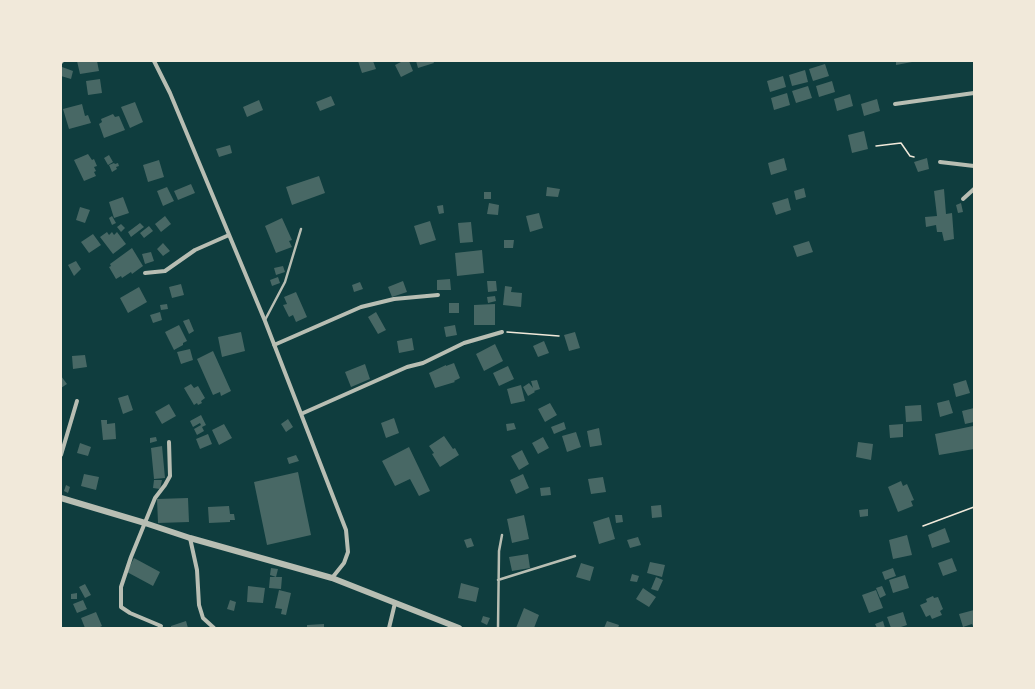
<!DOCTYPE html>
<html>
<head>
<meta charset="utf-8">
<style>
	body { margin:0 }
	#map { position:relative; width:1035px; height:689px; overflow:hidden; background:#0f3d3e; font-family:Barlow,sans-serif }
	canvas { display:block }
	.frame { position:absolute; inset:0; border:62px solid #f1e9da; pointer-events:none }
</style>
</head>
<body>
<div id="map">
<canvas width="1035" height="689"></canvas>
<div class="frame"></div>
</div>
<script>
const g = document.querySelector('canvas').getContext('2d');
g.lineJoin = 'round';
function fillPath(path, color) {
  g.fillStyle = color;
  g.fill(path, 'evenodd');
}
function shape(rows) {
  const path = new Path2D();
  for (const r of rows) {
    path.moveTo(r[0], r[1]);
    for (let i = 2; i < r.length; i += 2) path.lineTo(r[i], r[i + 1]);
  }
  return path;
}
function strokePath(path, color, width, dash) {
  g.strokeStyle = color;
  g.lineWidth = width;
  g.lineCap = dash ? 'butt' : 'round';
  g.setLineDash(dash || []);
  g.stroke(path);
}
fillPath(shape([
	[77,61,97,61,99,71,80,74],
	[358,61,373,61,376,69,362,73],
	[403,61,409,61,413,71,401,77,395,65],
	[416,61,433,61,434,63,418,68],
	[896,61,912,61,912,62,896,65],
	[825,64,829,76,813,81,809,69],
	[62,67,73,71,71,79,61,76],
	[805,70,808,82,792,86,789,75],
	[783,76,786,87,770,92,767,81],
	[100,79,102,93,88,95,86,81],
	[832,81,835,92,819,97,816,86],
	[808,86,812,98,796,103,792,91],
	[787,93,790,105,774,110,771,98],
	[850,94,853,106,837,111,834,99],
	[331,96,335,105,320,111,316,102],
	[877,99,880,111,864,116,861,104],
	[259,100,263,110,247,117,243,107],
	[135,102,143,122,130,128,121,107],
	[82,104,85,116,88,115,91,123,69,129,63,109],
	[113,114,115,117,119,116,125,130,104,138,99,124,102,122,101,119],
	[864,131,868,149,852,153,848,135],
	[230,145,232,153,219,157,216,149],
	[88,154,92,160,94,159,97,166,94,167,96,171,94,172,96,176,84,181,74,160],
	[109,155,113,162,108,165,104,158],
	[784,158,787,170,771,175,768,163],
	[927,158,929,169,918,172,914,162],
	[159,160,164,177,148,182,143,165],
	[114,163,115,164,118,163,119,166,116,167,117,169,112,172,109,165],
	[319,176,325,193,292,205,286,187],
	[191,184,195,193,178,200,174,191],
	[167,187,174,201,163,206,157,191],
	[547,187,560,189,558,197,546,196],
	[804,188,806,197,796,200,794,191],
	[944,189,946,214,952,213,954,239,944,241,942,232,937,232,936,225,926,227,925,217,937,216,934,191],
	[484,192,491,192,491,199,484,199],
	[123,197,129,213,114,218,109,202],
	[788,198,791,210,776,215,772,203],
	[489,203,499,205,498,215,487,214],
	[961,203,963,212,958,213,956,205],
	[443,205,444,213,439,214,437,206],
	[80,207,90,210,85,223,76,220],
	[539,213,543,228,530,232,526,216],
	[112,216,116,223,112,225,109,218],
	[165,216,171,224,161,232,155,224],
	[282,218,292,240,289,241,292,247,276,253,265,226],
	[430,221,436,240,420,245,414,226],
	[471,222,473,242,460,243,458,223],
	[140,223,144,227,131,237,128,232],
	[121,224,125,228,121,232,117,227],
	[149,226,153,231,144,238,140,233],
	[107,232,109,235,112,232,114,235,117,232,126,244,113,254,100,237],
	[93,234,101,245,89,253,81,242],
	[504,240,514,240,513,248,504,248],
	[809,241,813,252,797,257,793,246],
	[163,243,170,251,163,256,157,249],
	[132,248,143,266,132,274,131,272,122,278,121,276,116,279,109,267,111,266,110,264],
	[482,250,484,273,457,276,455,253],
	[151,252,154,261,145,264,142,254],
	[76,261,81,269,74,276,68,265],
	[283,266,285,272,276,275,274,268],
	[278,277,280,283,272,286,270,280],
	[450,279,451,290,437,290,437,280],
	[403,281,407,292,392,297,388,287],
	[487,281,496,281,497,291,488,292],
	[360,282,363,289,354,292,352,285],
	[181,284,184,295,172,298,169,287],
	[505,286,512,287,511,292,522,293,521,307,503,305],
	[139,287,147,302,128,313,120,298],
	[296,292,307,317,296,322,293,315,289,317,283,305,287,304,284,297],
	[495,296,496,301,488,303,487,297],
	[449,303,459,303,459,313,449,313],
	[167,304,168,309,161,310,160,305],
	[495,304,495,325,474,325,474,305],
	[160,312,162,320,153,323,150,315],
	[376,312,386,330,378,334,368,317],
	[189,319,194,331,189,334,183,321],
	[179,325,187,341,183,343,183,345,174,350,165,332],
	[455,325,457,335,446,337,444,327],
	[241,332,245,351,222,357,218,337],
	[575,332,580,348,569,351,564,335],
	[412,338,414,350,399,353,397,341],
	[544,341,549,353,538,357,533,346],
	[495,344,503,361,484,371,476,354],
	[190,349,193,360,181,364,177,352],
	[213,351,231,391,221,396,220,392,213,395,197,359],
	[85,355,87,367,73,369,72,356],
	[454,363,460,378,454,381,455,382,435,388,429,373,446,365,446,366],
	[365,364,370,379,351,387,345,372],
	[508,366,514,379,499,386,493,373],
	[61,376,67,384,61,388],
	[537,380,540,389,534,391,535,392,528,396,523,387,529,383,533,388,531,381],
	[966,380,970,393,956,397,953,384],
	[191,384,194,388,198,386,205,398,201,401,202,403,198,405,197,403,194,405,184,388],
	[521,385,525,401,511,404,507,389],
	[128,395,133,410,123,414,118,398],
	[949,400,953,413,940,417,937,403],
	[550,403,557,415,545,422,538,409],
	[169,404,176,416,162,424,155,412],
	[921,405,922,421,906,422,905,406],
	[974,408,974,422,965,424,962,411],
	[201,415,206,425,202,427,204,431,197,435,194,429,201,425,200,423,193,427,190,421],
	[394,418,399,433,386,438,381,423],
	[288,419,293,427,286,432,281,424],
	[101,420,107,420,107,424,115,423,116,439,103,440],
	[564,422,566,429,554,434,551,427],
	[514,423,516,429,507,431,506,424],
	[224,424,232,438,219,445,212,430],
	[903,424,903,437,890,438,889,425],
	[973,426,974,449,939,455,935,434],
	[599,428,602,445,590,447,587,431],
	[576,432,581,447,567,452,562,436],
	[208,434,212,444,200,449,196,439],
	[444,436,453,449,455,448,459,455,440,467,432,454,434,453,429,446],
	[156,437,157,441,150,443,150,438],
	[543,437,549,448,538,454,532,443],
	[858,442,873,444,871,460,856,457],
	[80,443,91,447,88,456,77,453],
	[162,446,165,478,154,479,151,448],
	[409,447,430,491,419,496,410,479,395,486,382,461],
	[522,450,529,464,519,470,511,456],
	[296,455,299,461,289,464,287,458],
	[298,472,311,535,267,545,254,482],
	[84,474,99,477,96,490,81,486],
	[523,474,529,488,516,494,510,480],
	[603,477,606,492,591,494,588,479],
	[154,480,162,480,160,489,153,488],
	[901,481,903,486,907,484,914,500,911,501,913,506,898,512,888,487],
	[66,485,70,487,68,493,64,491],
	[550,487,551,495,541,496,540,488],
	[188,498,189,522,158,523,157,499],
	[661,505,662,517,652,518,651,506],
	[229,506,230,514,234,514,235,520,230,520,230,522,209,523,208,507],
	[868,509,868,516,860,517,859,510],
	[524,515,529,539,512,543,507,519],
	[615,515,622,515,623,522,616,523],
	[609,517,615,539,599,544,593,522],
	[945,528,950,542,932,548,928,535],
	[907,535,912,555,893,559,889,540],
	[638,537,641,545,630,548,627,540],
	[471,538,474,546,467,548,464,540],
	[528,554,530,568,512,571,509,557],
	[134,558,160,572,153,586,127,572],
	[952,558,957,571,943,576,938,563],
	[650,562,665,565,662,577,647,573],
	[581,563,594,567,590,581,576,577],
	[271,568,278,569,276,577,270,575],
	[893,568,896,576,885,580,882,572],
	[632,574,639,576,637,582,630,581],
	[905,575,909,588,893,593,889,580],
	[270,577,282,577,281,589,269,588],
	[656,577,663,580,658,591,651,589],
	[461,583,479,588,476,602,458,598],
	[85,584,91,595,85,598,79,587],
	[248,586,265,588,263,603,247,602],
	[882,586,886,595,880,598,876,588],
	[643,588,656,597,649,607,636,599],
	[279,590,291,593,286,615,281,614,282,609,275,608],
	[876,590,883,608,869,613,862,595],
	[77,593,77,599,71,599,71,594],
	[933,596,934,598,938,597,943,609,940,611,942,615,932,619,930,615,926,617,920,605,927,602,926,599],
	[83,600,87,609,77,613,73,604],
	[230,600,236,602,234,611,227,609],
	[524,608,539,615,534,628,516,628],
	[974,610,974,628,972,624,963,627,959,614],
	[96,612,102,626,98,628,85,628,81,618],
	[903,612,907,625,898,628,891,628,887,617],
	[483,616,490,618,487,625,481,622],
	[186,621,188,628,171,628,171,626],
	[607,621,619,625,618,628,604,628],
	[883,621,885,628,877,628,875,624],
	[324,624,324,628,307,628,307,625]
]), '#486865');
strokePath(shape([
	[876,146,901,143,910,156,914,157],
	[507,332,559,336],
	[923,526,974,507]
]), '#f1e9da', 1.5);
strokePath(shape([
	[265,320,285,282,301,229],
	[498,580,575,556],
	[498,628,499,551,502,535]
]), '#b8beb3', 2.5);
strokePath(shape([
	[154,61,170,93,265,321,346,530,348,552,344,563,332,578],
	[61,62,62,61],
	[895,104,974,93],
	[940,162,974,166],
	[963,199,974,189],
	[145,273,165,271,195,250,229,235],
	[274,345,361,307,394,299,438,295],
	[301,414,407,367,423,363,464,343,502,332],
	[61,455,77,401],
	[190,538,197,570,199,605,203,618,214,628],
	[161,626,130,613,121,607,121,587,131,557,155,498,165,485,170,476,169,442],
	[389,628,395,603]
]), '#b8beb3', 4);
strokePath(shape([
	[61,498,145,523,190,538,332,578,459,628]
]), '#b8beb3', 6);
</script>
</body>
</html>
